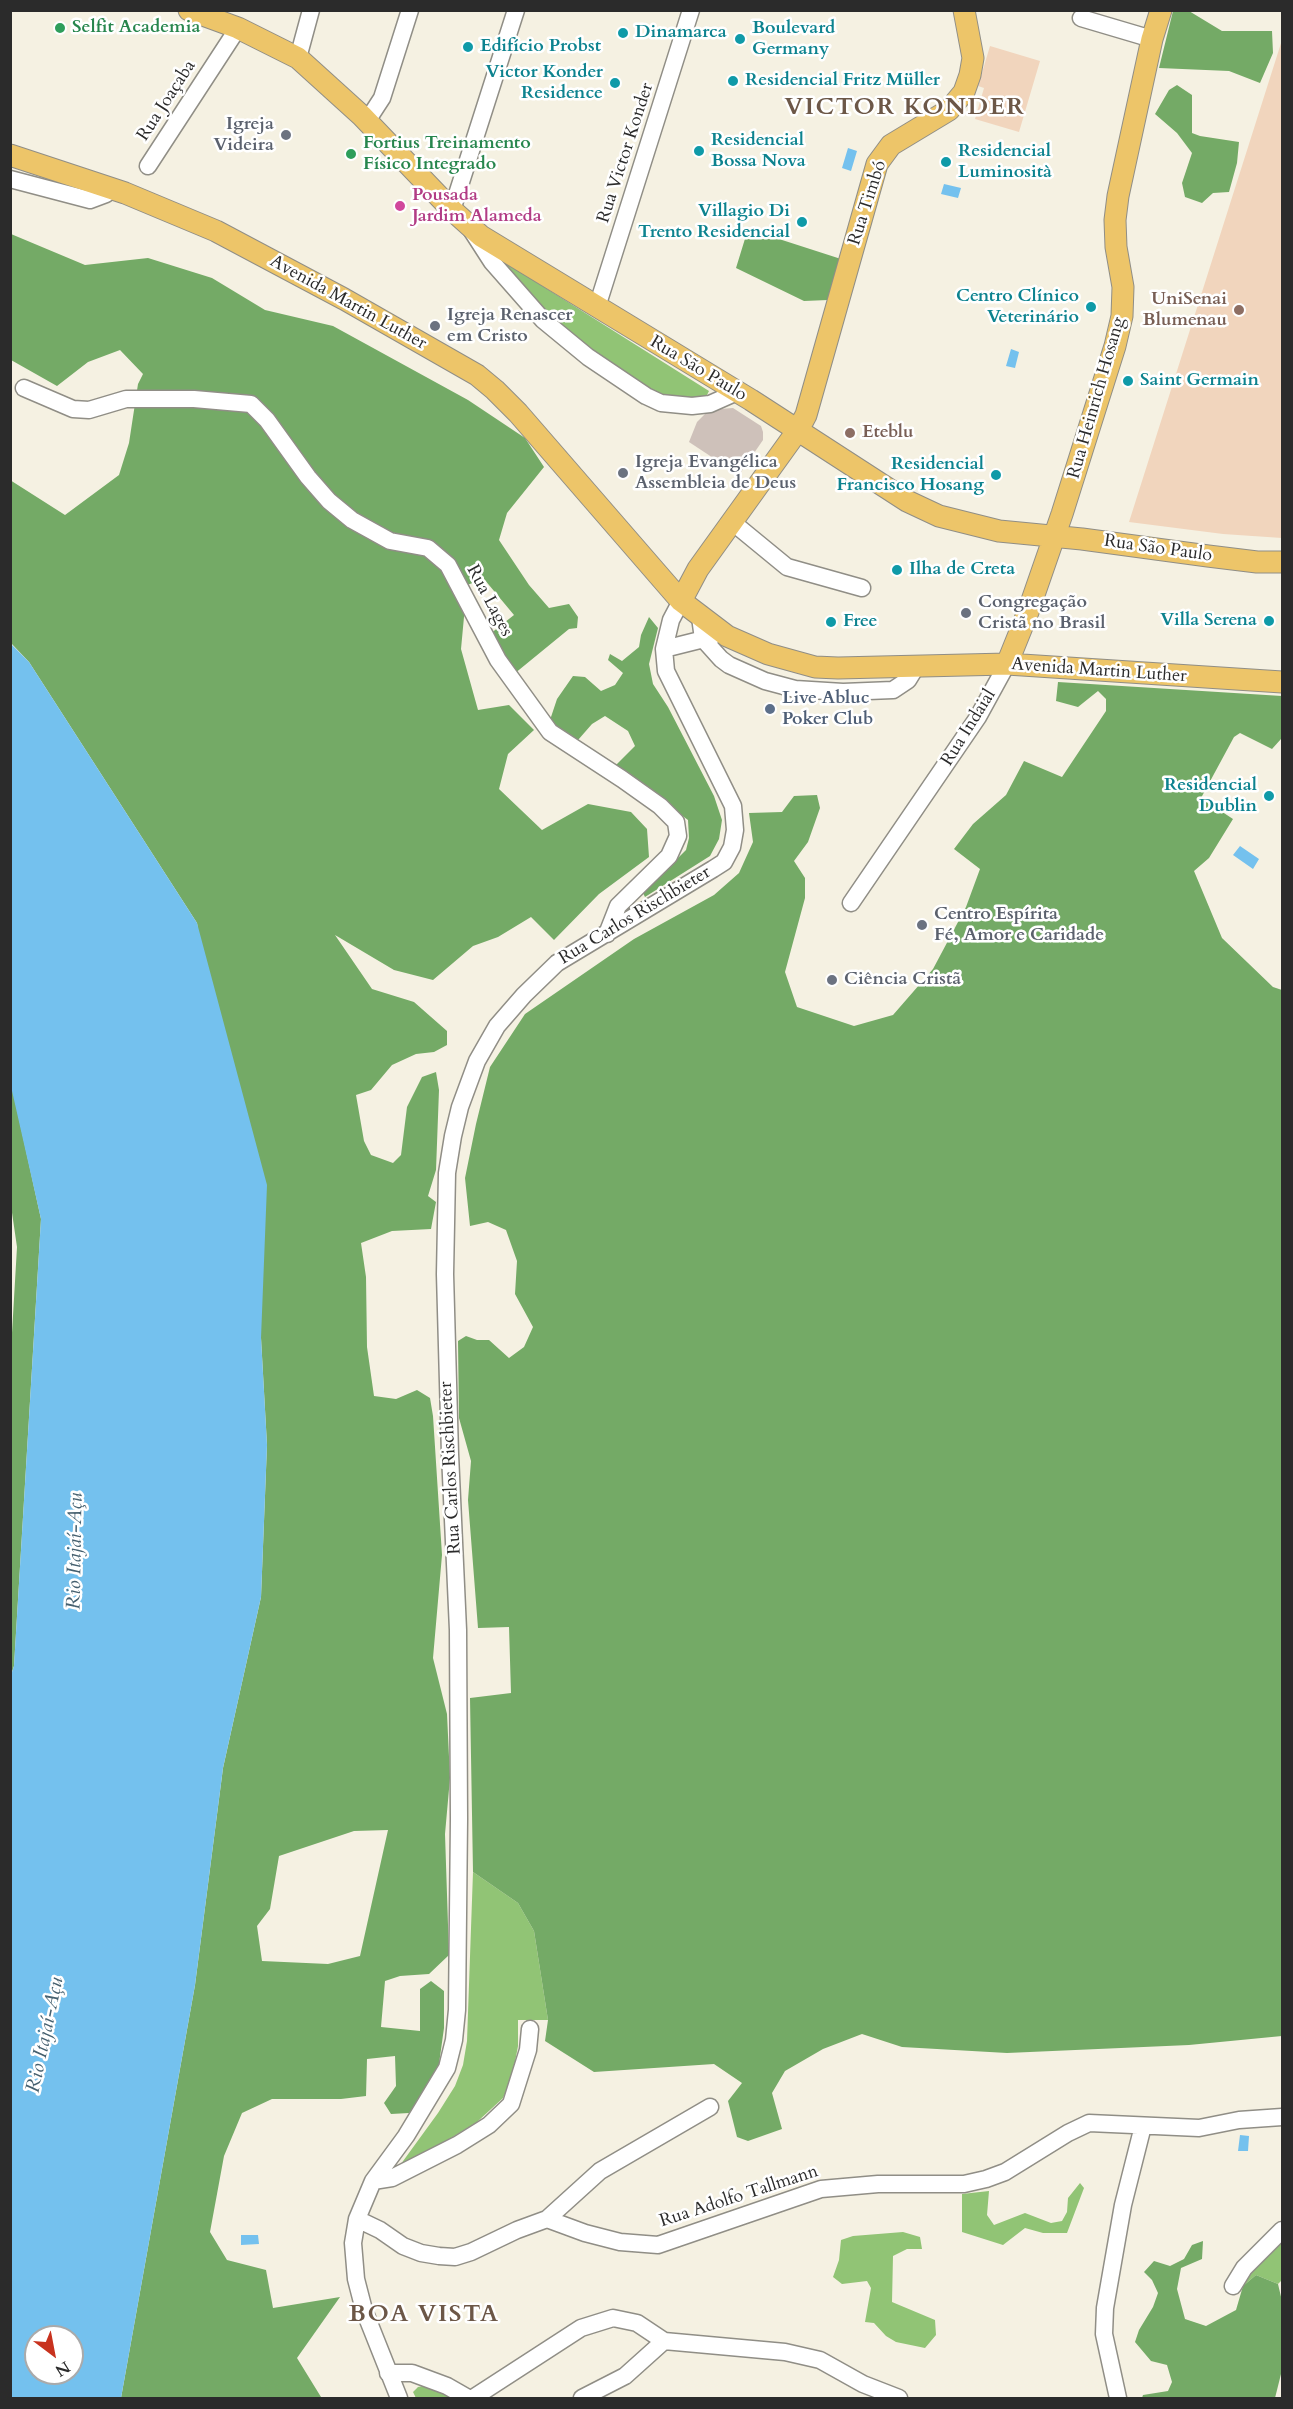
<!DOCTYPE html>
<html>
<head>
<meta charset="utf-8">
<style>
	body { margin:0 }
	#map { position:relative; width:1293px; height:2409px; overflow:hidden; background:#f5f1e2; font-family:Cardo,serif }
	canvas { display:block }
	.frame { position:absolute; inset:0; border:12px solid #2b2b2b; pointer-events:none }
	.north { position:absolute; left:24px; top:2325px; width:60px; height:60px; box-sizing:border-box; background:#fff; border:2px solid #aaa; border-radius:50%; rotate:148deg; font-size:16px; font-weight:700; line-height:24px; text-align:center; color:#2b2b2b }
	.north::after { content:''; display:block; margin:auto; width:21px; height:27px; background:#c8321e; clip-path:polygon(50% 0,100% 100%,50% 72%,0 100%) }
</style>
</head>
<body>
<div id="map">
<canvas width="1293" height="2409"></canvas>
<div class="frame"></div>
<div class="north">N</div>
</div>
<script>
const g = document.querySelector('canvas').getContext('2d');
g.lineJoin = 'round';
function fillPath(path, color) {
  g.fillStyle = color;
  g.fill(path, 'evenodd');
}
function shape(rows) {
  const path = new Path2D();
  for (const r of rows) {
    path.moveTo(r[0], r[1]);
    for (let i = 2; i < r.length; i += 2) path.lineTo(r[i], r[i + 1]);
  }
  return path;
}
function strokePath(path, color, width, dash) {
  g.strokeStyle = color;
  g.lineWidth = width;
  g.lineCap = dash ? 'butt' : 'round';
  g.setLineDash(dash || []);
  g.stroke(path);
}
function write(font, color, halo, rows, align = 'center') {
  g.font = font + ' Cardo,serif';
  g.lineWidth = 5;
  g.setLineDash([]);
  g.textBaseline = 'middle';
  g.strokeStyle = halo;
  g.fillStyle = color;
  for (const [text, x, y, turn = 0] of rows) {
    g.save();
    g.translate(x, y);
    g.rotate((+turn || 0) * Math.PI / 180);
    g.textAlign = isNaN(turn) ? turn : align;
    if (halo) g.strokeText(text, 0, 0);
    g.fillText(text, 0, 0);
    g.restore();
  }
}
fillPath(shape([
	[1282,40,1282,538,1223,534,1129,522],
	[990,46,1040,61,1019,132,975,119,984,88,978,86]
]), '#f1d5bd');
fillPath(shape([
	[733,408,761,426,763,432,763,440,739,475,689,442,697,422,705,414,719,409]
]), '#cec1ba');
fillPath(shape([
	[498,258,709,391,706,397,695,398,664,395,650,389,589,350,546,316],
	[473,1872,518,1903,534,1931,548,2020,518,2020,518,2046,512,2078,503,2098,477,2122,425,2154,398,2168,438,2113,455,2086,463,2065,467,2041],
	[1080,2183,1084,2188,1067,2233,1043,2233,1025,2228,1003,2245,962,2232,962,2194,989,2191,987,2215,994,2225,1025,2213,1051,2223,1062,2221,1067,2212,1068,2198],
	[903,2232,920,2237,922,2249,907,2249,893,2256,892,2302,935,2320,936,2335,925,2348,896,2342,886,2336,874,2323,865,2322,871,2288,867,2281,842,2284,833,2277,839,2260,841,2240,853,2236],
	[1282,2237,1282,2280,1278,2284,1256,2275,1243,2286,1251,2265],
	[423,2386,439,2391,453,2398,416,2398,413,2392,418,2387]
]), '#91c475');
fillPath(shape([
	[1173,11,1189,11,1222,31,1272,31,1273,53,1260,83,1229,71,1159,68],
	[1177,85,1192,95,1192,133,1200,136,1239,142,1237,163,1229,192,1213,193,1202,203,1185,197,1182,183,1192,153,1177,133,1155,114,1169,90],
	[748,229,841,259,828,300,804,301,736,268],
	[11,234,85,265,148,258,212,278,265,310,333,326,468,400,525,438,544,467,507,513,499,540,529,585,549,608,569,604,578,617,577,628,569,629,514,674,490,634,514,615,484,579,467,585,461,649,478,710,509,705,534,730,508,754,499,789,542,830,588,804,631,812,647,829,649,857,599,894,554,940,531,917,498,937,473,946,433,980,394,970,335,935,372,989,414,1002,447,1031,447,1045,434,1052,416,1054,392,1065,371,1090,356,1095,364,1141,371,1155,393,1163,401,1155,407,1107,422,1077,436,1072,439,1090,436,1170,428,1196,436,1202,431,1229,392,1231,361,1243,366,1277,367,1347,374,1396,396,1399,417,1390,430,1398,433,1416,442,1555,433,1658,447,1714,450,1778,445,1834,449,1955,429,1974,400,1976,385,1981,381,2027,420,2031,420,1989,431,1981,444,1991,444,2028,439,2064,425,2098,409,2113,391,2114,384,2103,396,2086,395,2056,367,2059,366,2096,341,2099,272,2099,242,2113,224,2156,210,2232,227,2260,266,2270,273,2308,340,2297,297,2358,321,2397,319,2398,121,2398,195,1985,223,1768,261,1597,267,1445,261,1338,197,923,29,662,11,643,10,480,65,515,119,475,129,443,138,384,143,374,120,350,88,362,57,386,11,360],
	[388,1830,360,1956,328,1964,262,1961,257,1926,270,1909,279,1856,354,1831],
	[649,617,658,628,649,664,653,684,668,707,714,796,722,820,719,839,710,856,645,897,643,893,686,850,689,838,688,820,615,766,635,746,628,731,605,716,592,724,578,740,549,723,557,699,573,676,585,677,601,691,615,685,623,673,608,660,610,654,622,661,639,647,641,635],
	[1058,682,1282,696,1282,736,1281,739,1272,749,1240,733,1234,737,1201,798,1233,819,1209,858,1194,871,1222,938,1273,987,1282,990,1282,2036,1189,2045,1007,2053,902,2047,862,2034,823,2049,785,2071,772,2093,782,2129,748,2141,737,2137,728,2101,742,2083,714,2064,594,2072,545,2041,548,2020,534,1931,518,1903,473,1872,470,1698,511,1693,509,1627,478,1628,468,1500,471,1461,459,1418,458,1341,466,1336,477,1340,489,1340,509,1358,524,1347,533,1327,515,1294,517,1261,506,1230,488,1222,470,1226,465,1178,476,1124,490,1067,525,1014,634,939,714,895,739,873,753,842,749,813,782,812,794,796,817,795,820,808,808,842,794,861,805,878,805,898,785,972,797,1007,854,1026,893,1015,933,969,966,907,980,869,954,849,973,824,1006,795,1024,761,1062,777,1106,711,1106,699,1098,691,1078,707,1056,701],
	[11,1082,41,1219,14,1666,10,1678,10,1367,17,1247,10,1199],
	[1203,2241,1202,2259,1181,2268,1177,2289,1185,2319,1206,2326,1236,2310,1243,2286,1256,2275,1278,2284,1282,2301,1282,2370,1275,2398,1142,2398,1143,2395,1168,2391,1172,2382,1167,2365,1151,2361,1135,2342,1139,2330,1153,2307,1158,2293,1152,2280,1144,2272,1154,2261,1170,2266,1184,2259,1192,2245]
]), '#74aa66');
fillPath(shape([
	[848,148,857,151,851,171,842,168],
	[944,184,961,188,958,198,941,194],
	[1011,349,1019,352,1015,368,1006,366],
	[10,643,29,662,197,923,267,1185,261,1338,267,1445,261,1597,223,1768,195,1985,121,2398,11,2398,10,1678,14,1666,41,1219,10,1082],
	[36,2337,72,2337,72,2373,36,2373],
	[1240,846,1259,859,1253,869,1233,855],
	[1240,2135,1249,2136,1248,2151,1238,2151],
	[241,2235,258,2235,259,2244,241,2245]
]), '#74c1ee');
const minor = shape([
	[1081,18,1152,39],
	[298,58,311,10],
	[367,121,382,98,410,10],
	[148,166,238,28],
	[10,179,90,200,106,194,111,188],
	[452,210,516,10],
	[472,231,492,262,543,320,588,357,646,396,661,403,692,406,710,404,737,392],
	[597,307,691,10],
	[24,388,73,409,89,410,126,399,194,399,251,404,267,420,308,477,329,501,352,520,390,541,428,548,448,565,498,660,550,732,622,779,660,806,676,822,678,836,669,856,618,906,607,934],
	[731,521,787,567,862,588],
	[700,617,703,639,721,659,729,665,765,681,795,689,843,692,893,690,908,680,916,667],
	[664,649,712,637],
	[851,903,978,717,1007,664],
	[373,2181,392,2178,457,2145,489,2125,511,2104,528,2050,530,2029],
	[357,2219,380,2230,403,2246,421,2253,439,2256,455,2257,471,2252,517,2230,547,2219,585,2233,620,2242,658,2245,821,2189,878,2184,964,2184,986,2179,1005,2172,1068,2133,1089,2123,1199,2128,1239,2120,1282,2117],
	[547,2219,600,2171,710,2107],
	[1233,2286,1244,2268,1282,2230],
	[388,2373,412,2373,447,2386,468,2398],
	[399,2398,364,2310,356,2279,353,2243,357,2219,373,2181,406,2136,447,2068,454,2040,457,2010,459,1819,458,1630,450,1454,445,1274,447,1173,453,1136,460,1107,477,1061,497,1026,524,995,557,963,713,869,724,862,732,847,735,830,733,806,666,671,664,649,671,620,681,601],
	[473,2398,581,2328,613,2318,637,2323,664,2341,785,2352,820,2360,863,2384,899,2398],
	[582,2398,625,2376,664,2341],
	[1118,2398,1104,2334,1105,2308,1123,2205,1143,2126]
]);
const major = shape([
	[189,10,238,28,298,58,362,116,452,210,481,236,751,400,907,501,939,516,999,531,1082,539,1208,556,1257,562,1282,562],
	[10,155,125,193,216,231,344,299,477,375,495,390,518,413,681,601,727,636,768,654,815,667,838,668,1007,664,1282,682],
	[681,601,698,569,798,430,806,415,877,164,891,145,949,110,964,92,970,75,973,58,964,10],
	[1007,664,1028,612,1062,514,1115,346,1122,316,1123,287,1116,247,1115,220,1118,196,1152,39,1161,10]
]);
strokePath(minor, '#908e86', 19);
strokePath(major, '#908e86', 23);
strokePath(minor, '#fff', 16);
strokePath(major, '#edc569', 21);
for (const [x, y, r, color] of [
	[60,28,6,"#2e9e5b"],
	[623,33,6,"#0f9aa8"],
	[740,39,6,"#0f9aa8"],
	[468,47,6,"#0f9aa8"],
	[733,81,6,"#0f9aa8"],
	[615,83,6,"#0f9aa8"],
	[286,135,6,"#6b7280"],
	[699,151,6,"#0f9aa8"],
	[351,154,6,"#2e9e5b"],
	[946,162,6,"#0f9aa8"],
	[400,206,6,"#d1479c"],
	[802,222,6,"#0f9aa8"],
	[1091,307,6,"#0f9aa8"],
	[1239,310,6,"#8d6e63"],
	[435,326,6,"#6b7280"],
	[1128,381,6,"#0f9aa8"],
	[850,433,6,"#8d6e63"],
	[623,473,6,"#6b7280"],
	[996,475,6,"#0f9aa8"],
	[897,570,6,"#0f9aa8"],
	[966,613,6,"#6b7280"],
	[1269,621,6,"#0f9aa8"],
	[831,622,6,"#0f9aa8"],
	[770,709,6,"#5c6f8a"],
	[1269,796,6,"#0f9aa8"],
	[922,925,6,"#6b7280"],
	[832,980,6,"#6b7280"]
]) {
  const dot = new Path2D();
  dot.arc(x, y, r, 0, 2 * Math.PI);
  g.fillStyle = color;
  g.fill(dot);
  strokePath(dot, '#fff', 2);
}
write('bold 18px', '#27864d', '#fff', [
	["Selfit Academia",72,28],
	["Fortius Treinamento",363,144],
	["Físico Integrado",363,165]
], 'left');
write('bold 18px', '#0d838f', '#fff', [
	["Boulevard",752,29],
	["Germany",752,50],
	["Dinamarca",635,33],
	["Edifício Probst",480,47],
	["Victor Konder",603,73,"right"],
	["Residence",603,94,"right"],
	["Residencial Fritz Müller",745,81],
	["Residencial",711,141],
	["Bossa Nova",711,162],
	["Residencial",958,152],
	["Luminosità",958,173],
	["Villagio Di",790,212,"right"],
	["Trento Residencial",790,233,"right"],
	["Centro Clínico",1079,297,"right"],
	["Veterinário",1079,318,"right"],
	["Saint Germain",1140,381],
	["Residencial",984,465,"right"],
	["Francisco Hosang",984,486,"right"],
	["Ilha de Creta",909,570],
	["Villa Serena",1257,621,"right"],
	["Free",843,622],
	["Residencial",1257,786,"right"],
	["Dublin",1257,807,"right"]
], 'left');
write('18px', '#2b2b2b', '#fff', [
	["Rua Joaçaba",167,101,-57],
	["Rua Victor Konder",626,153,-72],
	["Rua Timbó",868,203,-72],
	["Avenida Martin Luther",348,303,29],
	["Rua São Paulo",698,369,31],
	["Rua Heinrich Hosang",1097,398,-74],
	["Rua São Paulo",1158,549,8],
	["Rua Lages",489,601,62],
	["Avenida Martin Luther",1099,671,4],
	["Rua Indaial",969,728,-58],
	["Rua Carlos Rischbieter",635,916,-31],
	["Rua Carlos Rischbieter",451,1468,-93],
	["Rua Adolfo Tallmann",739,2197,-18]
]);
write('bold 18px', '#5b616d', '#fff', [
	["Igreja",274,125,"right"],
	["Videira",274,146,"right"],
	["Igreja Renascer",447,316],
	["em Cristo",447,337],
	["Igreja Evangélica",635,463],
	["Assembleia de Deus",635,484],
	["Congregação",978,603],
	["Cristã no Brasil",978,624],
	["Centro Espírita",934,915],
	["Fé, Amor e Caridade",934,936],
	["Ciência Cristã",844,980]
], 'left');
write('bold 18px', '#b23c85', '#fff', [
	["Pousada",412,196],
	["Jardim Alameda",412,217]
], 'left');
write('bold 18px', '#785e54', '#fff', [
	["UniSenai",1227,300],
	["Blumenau",1227,321],
	["Eteblu",862,433,"left"]
], 'right');
write('bold 18px', '#4e5e75', '#fff', [
	["Live Abluc",782,699],
	["Poker Club",782,720]
], 'left');
write('italic 20px', '#45606f', '#fff', [
	["Rio Itajaí-Açu",76,1551,-89],
	["Rio Itajaí-Açu",46,2035,-78]
]);
g.letterSpacing = '1.5px';
write('bold 24px', '#6c5747', '#fff', [
	["VICTOR KONDER",905,108],
	["BOA VISTA",424,2315]
]);
g.letterSpacing = '0px';
</script>
</body>
</html>
